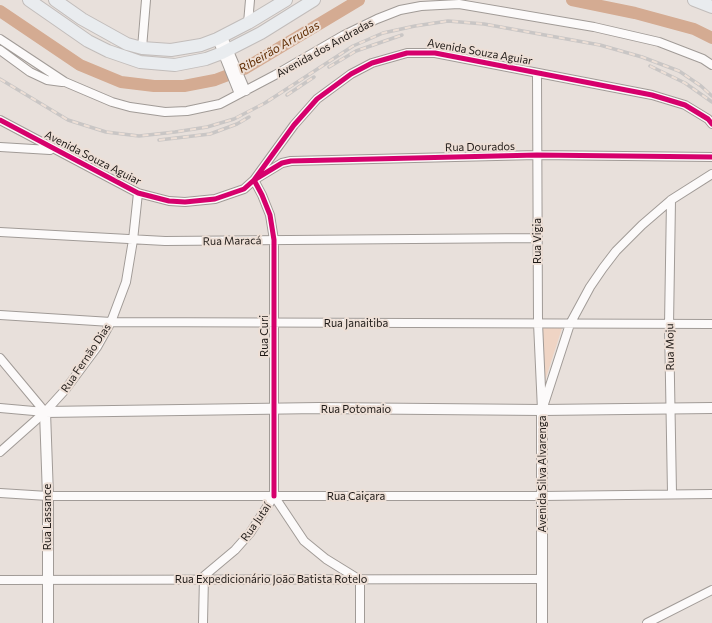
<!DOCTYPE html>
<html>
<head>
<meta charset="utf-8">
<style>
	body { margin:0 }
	canvas { display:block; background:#e8e0db }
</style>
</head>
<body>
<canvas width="712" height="623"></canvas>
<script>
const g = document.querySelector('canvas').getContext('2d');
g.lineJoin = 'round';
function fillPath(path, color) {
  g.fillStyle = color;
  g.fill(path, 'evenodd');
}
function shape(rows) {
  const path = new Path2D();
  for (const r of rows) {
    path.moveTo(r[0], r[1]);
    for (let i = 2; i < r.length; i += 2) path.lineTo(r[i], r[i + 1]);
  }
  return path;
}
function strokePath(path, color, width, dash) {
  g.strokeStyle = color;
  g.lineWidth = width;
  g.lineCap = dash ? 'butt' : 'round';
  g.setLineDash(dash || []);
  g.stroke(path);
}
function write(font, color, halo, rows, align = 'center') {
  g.font = font + ' Commissioner,sans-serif';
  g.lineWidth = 4;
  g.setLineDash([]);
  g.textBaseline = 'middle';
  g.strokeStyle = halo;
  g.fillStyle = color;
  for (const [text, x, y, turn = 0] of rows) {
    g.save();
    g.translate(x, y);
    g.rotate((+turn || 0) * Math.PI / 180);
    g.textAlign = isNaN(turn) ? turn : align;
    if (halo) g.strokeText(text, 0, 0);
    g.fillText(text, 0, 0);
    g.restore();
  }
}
fillPath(shape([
	[541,327,562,328,544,384]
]), '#efd4c4');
strokePath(shape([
	[572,0,635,13,694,29,712,38],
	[0,11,80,65,121,82,154,86,184,86,215,80,244,69,359,0]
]), '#d4ab92', 12);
const minor = shape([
	[248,23,250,0],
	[223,37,246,91],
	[0,39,65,82,112,102,130,107,165,112,187,111,220,104,275,75,344,35,377,19,400,10,421,6,459,4,594,27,659,42,703,59,712,65],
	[217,39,239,94],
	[142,48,146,0],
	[0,50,30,72,47,80,62,82],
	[537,73,538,323,542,410],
	[0,120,138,193,169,201,185,202,215,199,244,189,254,180,294,125,317,99,351,74,372,63,407,53,435,53,652,95,685,105,708,119,712,124],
	[0,147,50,150],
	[671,200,669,325,672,493],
	[0,232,165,241,537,238],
	[0,315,111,322,712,324],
	[0,358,45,412],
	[544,404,570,324,590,287,603,268,616,251,642,225,671,200,712,174],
	[0,408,45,412],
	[0,452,45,412,65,390,97,347,111,322,126,282,133,240,138,193],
	[0,493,48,496,542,496,712,494],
	[274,496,274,240,270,215,262,195,254,180,282,163,291,161,537,155,712,157],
	[274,496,304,541,326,559,360,580,360,623],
	[0,580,542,579],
	[203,623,204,576,235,550,250,533,274,496],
	[647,623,712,590]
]);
const tertiary = shape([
	[542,410,542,623],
	[48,623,48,496,45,412,319,408,542,410,712,408]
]);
const primary = shape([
	[29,0,88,41,108,51,140,62,175,65,206,59,222,53,261,33,314,0],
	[55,0,82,19,127,44,142,48,171,50,201,45,217,39,248,23,286,0],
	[694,0,712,7]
]);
strokePath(minor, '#a19b97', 10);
strokePath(tertiary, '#a19b97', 12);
strokePath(primary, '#c2bdbb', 14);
strokePath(minor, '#fcfafa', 8);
strokePath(tertiary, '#fcfafa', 10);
strokePath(primary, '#e9ecef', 12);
const rail = shape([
	[650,66,685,83,712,102],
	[329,67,356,51,402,35],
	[0,79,68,120,106,132,139,136,175,132,207,127,234,119,265,103,353,46,383,33,415,26,448,21,484,24,600,45,642,57,679,71,701,86,712,96],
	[287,95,314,77],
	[159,140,210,134,237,124,249,117]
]);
strokePath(rail, '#c9c6c5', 3.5);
strokePath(rail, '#eddfd6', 2, [6]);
strokePath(shape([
	[0,120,138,193,169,201,185,202,215,199,244,189,254,180,294,125,317,99,351,74,372,63,407,53,435,53,652,95,685,105,708,119,712,124],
	[274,496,274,240,270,215,262,195,254,180,282,163,291,161,537,155,712,157]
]), '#d6006c', 5);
write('11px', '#1f1a17', '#eddfd6', [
	["Avenida dos Andradas",325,48,-29],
	["Avenida Souza Aguiar",480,52,10],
	["Rua Dourados",480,147,-1],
	["Avenida Souza Aguiar",93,158,27],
	["Rua Maracá",232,241,-1],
	["Rua Vigia",537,241,-90],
	["Rua Janaitiba",356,323],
	["Rua Curi",264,336,-90],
	["Rua Moju",670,347,-91],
	["Rua Fernão Dias",86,358,-56],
	["Rua Potomaio",356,409],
	["Avenida Silva Alvarenga",542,474,-90],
	["Rua Caiçara",356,496],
	["Rua Lassance",47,517,-90],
	["Rua Jutaí",256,522,-55],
	["Rua Expedicionário João Batista Rotelo",271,579]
]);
write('italic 12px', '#612e04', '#eddfd6', [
	["Ribeirão Arrudas",279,47,-30]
]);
</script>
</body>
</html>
